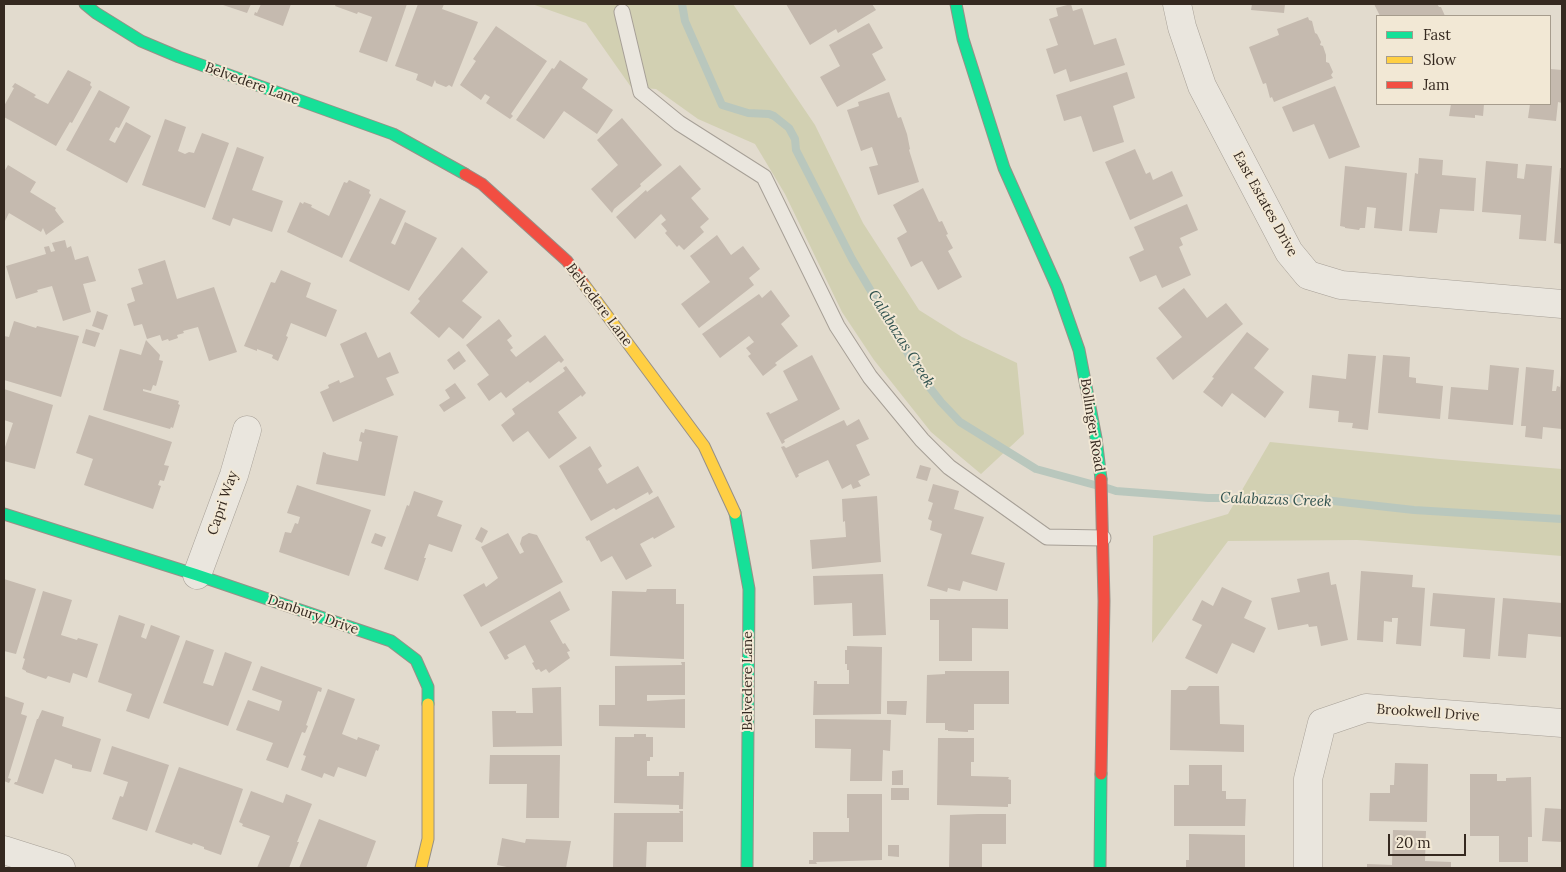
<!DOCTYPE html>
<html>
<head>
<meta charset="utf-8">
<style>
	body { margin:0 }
	#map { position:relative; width:1566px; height:872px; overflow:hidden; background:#e2dbce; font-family:Lora,serif }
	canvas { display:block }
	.frame { position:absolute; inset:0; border:5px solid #352920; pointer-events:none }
	.legend { position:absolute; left:1376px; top:15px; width:175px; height:90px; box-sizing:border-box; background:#f2e8d5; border:1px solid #a69c8d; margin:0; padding:6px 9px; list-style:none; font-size:15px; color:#352920 }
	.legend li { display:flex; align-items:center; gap:10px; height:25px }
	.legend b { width:25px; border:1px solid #a69c8d }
	.scale { position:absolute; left:1388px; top:834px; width:78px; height:22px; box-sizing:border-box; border:2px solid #352920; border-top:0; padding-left:6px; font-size:15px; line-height:18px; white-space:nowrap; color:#352920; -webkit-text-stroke:4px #f2e8d5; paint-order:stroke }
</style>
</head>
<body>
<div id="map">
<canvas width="1566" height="872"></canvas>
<div class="frame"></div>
<ul class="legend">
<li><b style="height:6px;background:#16e098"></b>Fast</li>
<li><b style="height:6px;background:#ffcf43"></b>Slow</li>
<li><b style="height:6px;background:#f24e42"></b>Jam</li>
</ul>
<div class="scale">20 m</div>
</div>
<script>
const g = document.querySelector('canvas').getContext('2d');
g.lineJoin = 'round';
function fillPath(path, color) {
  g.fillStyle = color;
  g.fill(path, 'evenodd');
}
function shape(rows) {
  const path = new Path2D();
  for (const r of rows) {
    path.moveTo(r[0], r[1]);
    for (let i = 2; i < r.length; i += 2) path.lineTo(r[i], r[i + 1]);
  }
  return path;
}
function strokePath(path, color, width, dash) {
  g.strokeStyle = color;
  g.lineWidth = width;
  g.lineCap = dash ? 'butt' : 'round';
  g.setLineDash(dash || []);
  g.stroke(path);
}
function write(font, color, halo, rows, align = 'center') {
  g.font = font + ' Lora,serif';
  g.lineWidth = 4;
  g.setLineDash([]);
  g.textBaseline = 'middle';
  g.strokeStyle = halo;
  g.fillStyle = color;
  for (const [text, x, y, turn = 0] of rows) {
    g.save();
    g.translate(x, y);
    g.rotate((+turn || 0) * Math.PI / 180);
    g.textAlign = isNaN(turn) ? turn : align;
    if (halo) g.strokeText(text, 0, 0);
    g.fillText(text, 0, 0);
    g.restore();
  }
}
fillPath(shape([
	[532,4,733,4,815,125,863,223,919,310,962,337,1017,363,1024,434,981,474,931,432,874,360,842,312,785,194,755,144,698,119,656,89,631,87,586,23],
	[1270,442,1440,459,1562,469,1562,556,1357,540,1228,541,1152,643,1153,536,1228,514]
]), '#d2d0b2');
strokePath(shape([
	[682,4,685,21,722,105,748,113,769,114,774,116,789,128,795,139,796,150,852,259,923,379,941,402,960,422,1036,469,1095,485],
	[1107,488,1116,491,1208,498,1277,498,1324,500,1414,510,1562,519]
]), '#b9c7bd', 8);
fillPath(shape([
	[220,4,251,4,247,13],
	[261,4,291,4,283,26,254,15,255,12,257,13],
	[336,4,407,4,387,62,359,52,372,17,358,12,357,14,335,6],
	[418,4,444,4,442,9,478,22,452,87,449,85,446,87,436,83,435,80,432,87,416,80,418,74,395,66],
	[786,4,872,4,876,10,838,33,836,29,810,45],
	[1071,4,1073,11,1082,8,1094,45,1116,38,1125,65,1070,82,1066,69,1054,74,1046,49,1058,45,1049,19,1058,16,1056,8],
	[1252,4,1285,4,1284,13,1251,10],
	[1374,4,1437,4,1439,7,1441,7,1445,16,1380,16],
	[1308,17,1309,20,1312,21,1315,33,1317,34,1321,42,1320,45,1323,46,1326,55,1326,62,1329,63,1333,72,1331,75,1333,78,1274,102,1272,97,1270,98,1266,83,1263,84,1249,47,1279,35,1277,29],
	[869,23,883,48,872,54,886,80,837,107,820,77,840,66,829,45],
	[496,26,547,61,511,114,513,116,510,119,486,103,490,97,485,94,481,100,460,85,476,61,473,59],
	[560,60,588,79,582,88,613,110,597,134,564,111,544,139,516,120,552,68,554,69],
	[1550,69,1562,70,1562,103,1558,102,1556,121,1528,118,1530,104,1550,104],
	[68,70,91,82,90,85,92,87,72,123,70,122,56,146,4,117,4,106,14,88,12,87,15,83,36,95,34,97,48,104],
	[1127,72,1135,98,1113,106,1124,142,1093,152,1081,116,1064,121,1056,95],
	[1335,86,1360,147,1329,159,1314,124,1293,132,1282,107],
	[99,90,130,107,119,128,116,127,109,140,115,143,126,122,151,136,127,183,66,150],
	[889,92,898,118,901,117,907,134,910,149,909,150,919,182,878,195,869,167,878,165,872,147,861,151,847,110,859,106,858,102],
	[1451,104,1484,104,1483,116,1475,115,1475,118,1449,116],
	[622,118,662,165,640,184,641,186,614,209,612,213,591,189,618,165,597,140],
	[165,119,186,127,178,151,185,154,189,152,194,153,202,133,229,143,205,208,142,185],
	[237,147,264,157,252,190,283,201,272,232,233,218,230,226,212,219],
	[1135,149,1146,174,1150,172,1153,180,1172,171,1183,196,1130,220,1105,162],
	[1419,158,1443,160,1442,175,1476,178,1474,211,1440,209,1437,233,1409,231,1415,173,1418,174],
	[1486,161,1518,164,1517,178,1524,179,1526,164,1552,166,1546,241,1519,239,1521,215,1482,212],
	[8,165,36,182,30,192,56,208,55,210,64,222,46,235,43,228,41,232,9,213,4,223,4,172],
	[680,165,701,189,691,198,709,219,700,227,704,232,684,250,679,245,677,247,665,233,667,231,661,224,666,220,661,214,635,239,616,217,646,190,647,192],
	[1345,166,1407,173,1402,231,1374,228,1376,208,1367,207,1365,228,1360,228,1359,230,1345,228,1345,227,1340,226],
	[1560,168,1562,168,1562,244,1554,243],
	[349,180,370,190,369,193,371,195,342,258,287,232,300,202,303,204,304,202,312,205,311,207,329,216,344,182,347,183],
	[923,188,939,222,942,221,948,234,946,235,953,248,948,251,962,277,938,290,922,261,911,267,897,238,907,232,893,205],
	[380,198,406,211,391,243,395,245,405,222,437,238,409,291,349,261],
	[1187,204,1198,230,1180,238,1183,245,1179,247,1191,275,1162,288,1156,275,1140,282,1129,257,1144,250,1134,227],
	[717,235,731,255,743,246,760,269,749,278,754,285,699,328,681,304,710,282,690,256],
	[65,240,67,248,71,246,75,260,88,256,96,281,83,284,91,312,63,321,52,286,37,290,38,292,16,299,6,266,46,254,44,247,49,246,51,252,55,251,52,243],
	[462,247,488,272,462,301,482,317,463,339,449,327,439,338,410,313,420,301,418,299],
	[165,260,177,299,214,287,237,352,209,361,198,327,183,331,184,333,177,335,178,338,169,341,168,339,162,341,160,335,147,339,142,324,134,326,127,304,135,301,131,288,143,284,138,269],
	[281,270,311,283,306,297,337,310,326,337,291,323,286,336,288,337,278,361,272,358,273,355,257,349,257,351,244,346,271,282,275,283],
	[1184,288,1207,318,1226,303,1243,324,1173,380,1156,358,1182,337,1158,308],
	[771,290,790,316,781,324,798,346,775,363,777,365,763,376,748,356,751,354,746,348,754,342,749,336,720,358,702,334,759,294,762,298],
	[97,311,108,315,103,330,92,326],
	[499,319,512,336,507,340,513,348,510,350,516,357,545,335,564,360,561,363,559,361,530,383,528,381,506,398,501,392,489,401,477,384,489,375,466,345],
	[14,321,36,328,37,326,79,336,61,397,4,380,4,336,9,337],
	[86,329,100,333,95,347,82,343],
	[366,332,378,358,390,352,399,373,386,378,394,395,333,422,320,392,329,388,328,385,339,380,340,383,354,377,340,344],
	[1247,332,1269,349,1254,368,1284,392,1265,418,1232,393,1222,407,1203,392,1214,378,1212,377],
	[146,340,160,355,159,360,163,361,156,386,153,385,151,391,143,389,143,391,179,401,178,404,180,405,173,428,171,427,170,429,103,410,120,349,141,355],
	[459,351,466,361,454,370,447,360],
	[1348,354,1376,356,1368,430,1352,428,1353,423,1338,422,1339,411,1309,408,1312,375,1346,379],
	[812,355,840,409,784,440,785,442,782,444,766,413,769,412,770,414,798,400,783,371],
	[1383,355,1410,357,1409,377,1416,378,1416,383,1443,386,1440,419,1378,413],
	[1490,365,1519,368,1513,425,1448,419,1451,387,1488,390],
	[566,366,586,393,582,397,581,395,558,412,577,438,549,459,528,431,513,442,501,425,515,414,512,409,565,371,563,368],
	[1526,367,1554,370,1552,391,1556,391,1557,386,1560,387,1561,375,1562,375,1562,429,1543,427,1542,439,1525,437,1526,426,1521,426],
	[455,383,466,398,444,412,439,405,450,398,445,390],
	[4,389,53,405,35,469,4,461,4,450,13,423,4,420],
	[89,415,172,442,164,465,169,466,164,481,160,480,158,485,161,486,153,509,84,485,93,459,76,453],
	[859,419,869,439,856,445,870,475,858,481,861,486,853,489,851,484,842,489,828,460,798,474,799,476,796,478,781,447,784,446,786,448,844,420,847,426],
	[365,429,398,436,385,496,316,484,323,452,326,453,326,454,358,461,362,442,359,441,361,432,364,433],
	[590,446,602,466,598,469,607,484,638,466,653,492,649,495,648,492,616,510,614,508,591,521,559,466],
	[920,465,931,468,927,481,916,478],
	[933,484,959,491,954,509,984,517,971,554,1005,563,997,591,963,581,960,591,948,588,947,592,927,586,942,534,930,530,932,521,928,519,933,503,928,501],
	[297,485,371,510,349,576,279,552,285,532,291,533,295,523,298,524,300,517,287,513],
	[414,491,443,501,437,516,462,525,452,552,429,544,424,558,426,558,418,581,384,569,407,505,409,506],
	[658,496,675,527,654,539,653,537,640,544,652,566,626,580,612,556,601,562,589,540,587,541,585,537],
	[877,496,881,562,812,569,810,540,846,537,845,521,843,522,842,499],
	[481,527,488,531,482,543,475,539],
	[375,533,386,537,382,547,371,543],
	[508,533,520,554,524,552,520,544,522,537,529,533,537,535,563,582,481,627,463,595,484,583,486,587,498,578,481,547],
	[1361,571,1413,575,1412,587,1425,588,1421,646,1396,644,1398,618,1392,618,1392,622,1384,621,1383,642,1357,640],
	[1329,572,1331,585,1336,584,1348,640,1321,646,1317,626,1309,627,1308,624,1278,630,1271,598,1300,592,1297,579],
	[883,574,886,635,853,636,852,603,814,605,813,576],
	[4,579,36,589,16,654,4,651],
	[1222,587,1252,601,1244,618,1266,628,1254,653,1232,643,1217,674,1185,658,1202,625,1192,620,1202,600,1213,606],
	[647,589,676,589,676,604,684,604,684,659,610,656,612,591,646,592],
	[43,591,72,600,61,635,77,640,78,638,98,644,87,678,73,673,70,683,48,676,46,679,26,672,26,671,22,669,25,659,23,658],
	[560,591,570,610,550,621,563,644,565,643,570,651,567,652,570,658,549,673,546,669,541,672,539,669,536,670,532,663,534,662,525,645,507,655,509,658,505,660,489,632],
	[1433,593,1495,598,1490,659,1463,657,1465,629,1430,626],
	[1503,598,1562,603,1562,637,1528,634,1526,658,1498,656],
	[930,599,1008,599,1008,629,972,628,972,661,939,661,939,620,930,620],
	[119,615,145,624,141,637,146,639,151,625,180,636,149,719,126,711,132,694,98,682],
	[186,640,214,650,203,683,213,686,225,652,252,662,228,726,163,703],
	[847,646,882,647,881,714,813,715,814,681,817,681,817,684,849,684,849,670,847,670,847,664,845,664,845,650,847,650],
	[681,662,685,662,685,695,647,695,647,701,685,699,685,728,599,726,599,705,615,705,615,666,682,665],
	[261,666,322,688,321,692,318,691,306,725,308,726,305,733,302,732,288,768,266,760,273,743,236,730,248,700,279,711,282,701,252,690],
	[945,671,1009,671,1009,704,974,704,974,730,968,730,968,732,948,731,948,730,945,730,945,723,926,723,927,675,945,674],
	[1189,686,1219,686,1220,724,1244,725,1244,752,1170,750,1171,690,1186,690],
	[561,687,562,746,493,747,492,711,516,711,516,713,533,713,532,688],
	[328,689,355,699,342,734,357,740,358,737,380,745,378,751,376,750,366,777,338,767,334,777,324,773,322,778,301,770,306,756,303,755],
	[4,696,24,703,21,714,27,716,8,778,11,779,9,783,4,781],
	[887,701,907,701,906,715,887,714],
	[42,710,64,717,62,726,101,739,91,772,72,768,72,765,55,759,43,794,14,784,15,782,17,782,37,719,38,719],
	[815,719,891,720,890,751,883,750,882,781,850,781,851,749,815,748],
	[634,734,646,734,646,737,653,737,653,757,650,757,650,761,647,761,647,776,679,776,679,772,684,772,683,809,679,809,679,805,614,803,615,737,634,737],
	[938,738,974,738,974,762,971,762,971,776,1009,777,1008,779,1011,780,1011,804,1008,804,1008,807,937,805],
	[112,746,169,765,147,831,112,819,120,796,123,797,128,782,103,774],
	[490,755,560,755,559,818,526,818,527,784,489,784],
	[1395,763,1428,764,1427,822,1369,821,1370,793,1390,793,1390,785,1394,785],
	[1189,765,1222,765,1222,791,1226,791,1226,799,1246,799,1245,826,1174,826,1174,785,1189,785],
	[179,767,243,789,221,855,204,849,204,847,193,843,192,845,155,832],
	[903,770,903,785,892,785,892,771],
	[1470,774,1497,774,1497,781,1506,781,1506,778,1531,777,1532,837,1528,837,1528,862,1499,862,1499,836,1470,836],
	[891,788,909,788,909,800,891,800],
	[251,791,283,803,286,794,312,804,297,842,299,842,289,868,257,868,270,836,242,826,243,824,239,822],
	[847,794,882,794,882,860,816,862,817,864,809,864,809,860,813,860,813,832,849,832,849,818,847,818],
	[1545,808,1562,809,1562,842,1542,841],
	[679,811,683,811,683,842,647,842,646,868,613,868,614,813,680,813],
	[978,814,1006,814,1006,844,982,844,982,868,949,868,950,815],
	[319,819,376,841,366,868,299,868],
	[1393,830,1426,831,1425,861,1451,862,1451,868,1367,868,1367,864,1392,865],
	[1189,834,1245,835,1245,868,1186,868,1186,860,1189,860],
	[502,838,525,843,526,839,571,841,566,868,512,868,497,865],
	[888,845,899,845,899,857,888,856]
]), '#c5baaf');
const lane = shape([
	[622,12,641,92,679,123,764,177,837,326,870,377,922,440,949,467,1047,537,1103,538]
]);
const street = shape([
	[1177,4,1182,27,1202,86,1289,252,1308,275,1341,285,1562,304],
	[197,575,234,475,247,430],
	[4,850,61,868],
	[1308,868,1308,779,1322,723,1366,708,1562,723]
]);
const fast = shape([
	[85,4,96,13,141,41,179,57,393,134,465,174],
	[956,4,963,39,1004,168,1057,287,1079,350,1096,438,1101,479],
	[735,513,749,589,747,868],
	[4,514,197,575,391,641,416,660,428,687,428,704],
	[1100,868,1101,774]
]);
const slow = shape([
	[583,283,704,446,735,513],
	[421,868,428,839,428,704]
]);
const jam = shape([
	[465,174,482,184,567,261,583,283],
	[1101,479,1104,601,1101,774]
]);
strokePath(lane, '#a7a097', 17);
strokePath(street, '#a7a097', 29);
strokePath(fast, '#979087', 13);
strokePath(slow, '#979087', 13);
strokePath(jam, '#979087', 13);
strokePath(lane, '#eae6de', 15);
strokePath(street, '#eae6de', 28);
strokePath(fast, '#16e098', 11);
strokePath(slow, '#ffcf43', 11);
strokePath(jam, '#f24e42', 11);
write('14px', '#352920', '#f2e8d5', [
	["Belvedere Lane",252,84,20],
	["East Estates Drive",1265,204,61],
	["Belvedere Lane",599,305,53],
	["Bollinger Road",1092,425,81],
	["Capri Way",223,503,-71],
	["Danbury Drive",313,615,19],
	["Belvedere Lane",748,681,-90],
	["Brookwell Drive",1428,713,4]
]);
write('italic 15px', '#315350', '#f2e8d5', [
	["Calabazas Creek",901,339,58],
	["Calabazas Creek",1276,500,2]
]);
</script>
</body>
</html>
